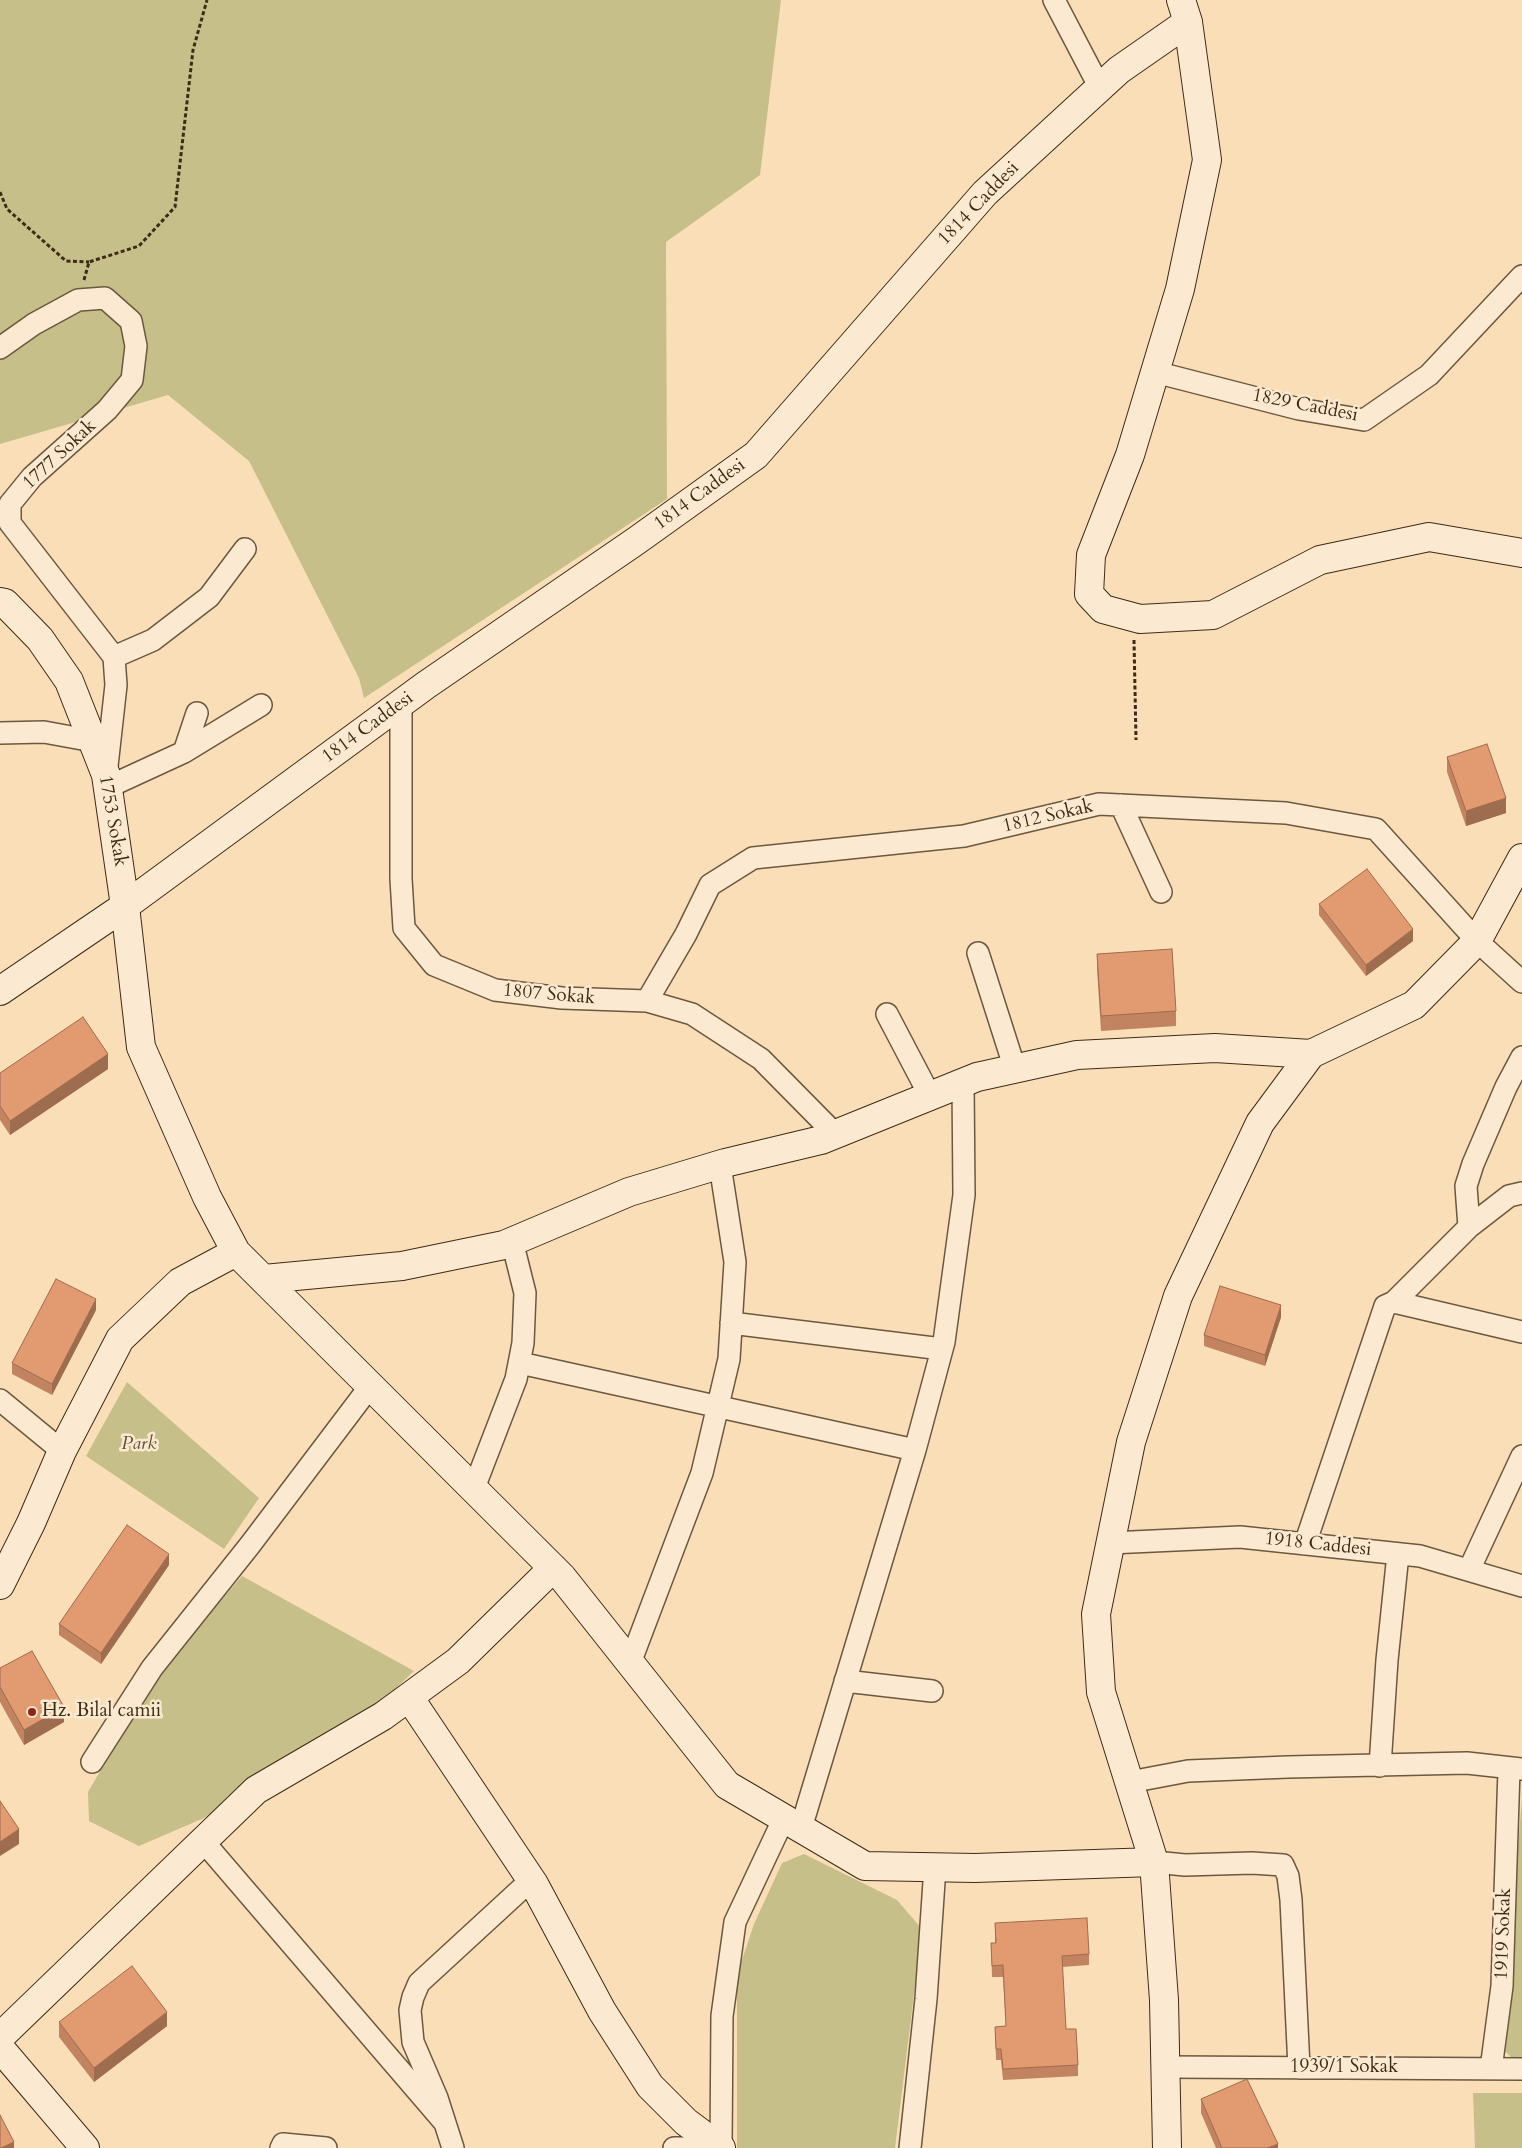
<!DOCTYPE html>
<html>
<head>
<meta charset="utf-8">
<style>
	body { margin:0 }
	canvas { display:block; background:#f9deb8 }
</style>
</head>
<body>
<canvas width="1522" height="2148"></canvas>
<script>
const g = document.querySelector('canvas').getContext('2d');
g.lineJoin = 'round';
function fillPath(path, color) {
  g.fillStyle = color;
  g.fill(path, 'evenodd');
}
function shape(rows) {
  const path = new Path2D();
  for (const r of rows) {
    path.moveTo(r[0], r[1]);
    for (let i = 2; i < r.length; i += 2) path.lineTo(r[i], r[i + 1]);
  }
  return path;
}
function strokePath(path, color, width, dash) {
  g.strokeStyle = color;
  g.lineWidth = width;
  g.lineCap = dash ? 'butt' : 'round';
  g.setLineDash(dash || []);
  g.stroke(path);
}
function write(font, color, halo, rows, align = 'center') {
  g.font = font + ' Cardo,serif';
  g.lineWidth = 5;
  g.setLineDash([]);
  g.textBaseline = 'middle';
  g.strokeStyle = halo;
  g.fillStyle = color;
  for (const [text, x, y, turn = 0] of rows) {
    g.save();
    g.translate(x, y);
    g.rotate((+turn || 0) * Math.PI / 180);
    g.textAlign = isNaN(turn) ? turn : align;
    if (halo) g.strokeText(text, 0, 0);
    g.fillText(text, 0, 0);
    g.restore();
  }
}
fillPath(shape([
	[0,0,781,0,760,175,666,242,667,499,364,698,359,678,249,461,168,395,0,444],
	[127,1382,259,1498,224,1549,86,1456],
	[242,1576,414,1671,375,1708,204,1818,139,1846,89,1821,88,1792,157,1674],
	[1522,1797,1522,2058,1511,2057,1502,2048],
	[804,1854,897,1900,922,1929,895,2148,737,2148,737,1975,754,1924,782,1863],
	[1473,2093,1522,2093,1522,2148,1475,2148]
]), '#c6bf89');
const street = shape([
	[1054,0,1100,88],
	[0,348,34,324,78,300,105,298,131,321,136,346,132,380,107,410,32,477,10,504,10,523,114,657,116,685,106,775],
	[1155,372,1299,409,1364,420,1429,375,1522,276],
	[114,657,153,640,209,597,245,549],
	[401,703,401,879,404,928,434,965,495,990,562,998,647,1001,692,1014,761,1059,835,1134],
	[0,733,44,732,93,741],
	[184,752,197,713],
	[108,787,184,752,261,705],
	[1121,805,1161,892],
	[978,953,1015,1069],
	[647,1001,686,934,710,885,753,858,964,836,1099,804,1286,813,1376,829,1477,941,1522,982],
	[887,1014,930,1096],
	[1469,1227,1466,1186,1473,1164,1506,1087,1522,1057],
	[1394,1302,1469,1227,1509,1196,1522,1193],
	[731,1323,942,1349],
	[520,1363,915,1450],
	[0,1400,62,1451],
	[474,1488,516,1379,523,1343,525,1293,512,1241],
	[1110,1543,1240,1537,1420,1556,1522,1586],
	[1305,1544,1385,1306,1394,1302,1522,1332],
	[1469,1570,1522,1456],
	[630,1663,702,1473,729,1359,735,1262,720,1165],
	[845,1681,932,1691],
	[92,1762,152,1668,250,1545,371,1385],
	[1380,1766,1387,1660,1398,1554],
	[1130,1782,1188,1771,1288,1767,1467,1763,1522,1769],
	[801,1828,915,1450,944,1342,964,1195,963,1082],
	[203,1841,445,2123],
	[1154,1862,1185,1865,1252,1863,1283,1865,1288,1876,1291,1900,1299,2068],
	[1166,2067,1522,2069],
	[1491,2069,1502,1986,1509,1769],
	[281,2148,283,2144,326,2148],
	[453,2148,437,2098,413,2042,410,2010,413,1997,419,1983,531,1880],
	[674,2148,721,2148],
	[721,2148,722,2016,735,1922,784,1818],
	[910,2148,926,1999,935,1867]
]);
const secondary = shape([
	[1181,0,1188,22,1207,160,1180,289,1130,455,1091,555,1089,594,1103,609,1140,619,1213,615,1320,560,1429,537,1522,553],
	[0,602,5,603,40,639,69,681,106,775,125,906,141,1047,207,1197,236,1252,562,1577,727,1785,865,1866,975,1868,1154,1862],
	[0,991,125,906,426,685,636,541,756,455,985,193,1119,70,1188,22],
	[264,1279,402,1266,504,1245,629,1192,725,1163,821,1140,977,1077,1077,1055,1215,1048,1311,1054],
	[0,1585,31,1523,62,1451,120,1339,180,1282,236,1252],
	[409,1697,534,1884,602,2011,650,2086,686,2122,721,2148],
	[0,2037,256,1790,383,1716,458,1661,553,1568],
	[0,2048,85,2148],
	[1167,2148,1164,2000,1154,1862,1101,1692,1096,1614,1131,1442,1178,1296,1260,1123,1311,1054,1414,1005,1477,941,1522,858]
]);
strokePath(street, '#6c583e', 24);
strokePath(secondary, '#3d2b16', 30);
strokePath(shape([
	[0,192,7,209,66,261,89,262],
	[84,280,89,262,139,246,175,207,193,50,207,0],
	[1134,640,1136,740]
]), '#3d2b16', 3, [4, 2.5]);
strokePath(street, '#fbead1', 21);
strokePath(secondary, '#fbead1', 28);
fillPath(shape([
	[1447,757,1506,813,1466,826,1447,772],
	[1319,904,1413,941,1366,976,1319,915],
	[1097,954,1176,1011,1176,1026,1101,1031,1097,969],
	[108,1069,10,1135,0,1120,0,1073],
	[96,1310,52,1395,12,1374,12,1363],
	[1281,1317,1265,1366,1204,1346,1204,1335],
	[169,1565,101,1664,59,1635,59,1624],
	[0,1668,64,1722,24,1745,0,1702],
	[995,1923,1089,1954,1089,1965,1062,1967,1066,2029,1078,2065,1078,2076,1003,2080,1001,2060,996,2060,995,2027,1006,2026,1003,1977,992,1977,991,1943,995,1943],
	[59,2022,167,2026,94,2082,59,2037],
	[1201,2099,1278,2148,1216,2148,1201,2113]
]), '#c28460');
fillPath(shape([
	[1506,798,1506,813,1466,826,1466,811],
	[1413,929,1413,941,1366,976,1366,965],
	[108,1054,108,1069,10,1135,10,1121],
	[96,1299,96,1310,52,1395,52,1384],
	[1281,1305,1281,1317,1265,1366,1265,1355],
	[169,1554,169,1565,101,1664,101,1653],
	[64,1707,64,1722,24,1745,24,1730],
	[19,1829,19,1844,0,1856,0,1842],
	[167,2012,167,2026,94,2082,94,2068],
	[14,2142,14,2148,1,2148],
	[1278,2144,1278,2148,1267,2148]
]), '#9e6c4e');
const building = shape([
	[1487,744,1506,798,1466,811,1447,757,1487,744],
	[1367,869,1413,929,1366,965,1319,904,1367,869],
	[1172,949,1176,1011,1101,1016,1097,954,1172,949],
	[83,1017,108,1054,10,1121,0,1106,0,1073,83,1017],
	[56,1279,96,1299,52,1384,12,1363,56,1279],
	[1220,1286,1281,1305,1265,1355,1204,1335,1220,1286],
	[127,1525,169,1554,101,1653,59,1624,127,1525],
	[32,1651,64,1707,24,1730,0,1687,0,1668,32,1651],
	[0,1801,19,1829,0,1842,0,1801],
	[1087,1918,1089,1954,1062,1956,1066,2029,1076,2029,1078,2065,1003,2069,1001,2049,996,2049,995,2027,1006,2026,1003,1965,992,1966,991,1943,996,1943,995,1923,1087,1918],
	[132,1966,167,2012,94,2068,59,2022,132,1966],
	[1247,2079,1278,2144,1267,2148,1222,2148,1201,2099,1247,2079],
	[0,2115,14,2142,1,2148,0,2148,0,2115]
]);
fillPath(building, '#e29a70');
strokePath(building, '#9e6c4e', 1);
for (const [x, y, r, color] of [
	[32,1712,5,"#8f2418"]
]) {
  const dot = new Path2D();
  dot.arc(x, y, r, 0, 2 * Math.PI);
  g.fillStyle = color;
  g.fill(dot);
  strokePath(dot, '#fbead1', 2);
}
write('19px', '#3d2b16', '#fbead1', [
	["1814 Caddesi",979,204,-46],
	["1829 Caddesi",1305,406,11],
	["1777 Sokak",60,455,-43],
	["1814 Caddesi",700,495,-36],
	["1814 Caddesi",368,728,-36],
	["1812 Sokak",1048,817,-13],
	["1753 Sokak",112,821,80],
	["1807 Sokak",549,995,5],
	["1918 Caddesi",1318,1545,6],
	["1919 Sokak",1504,1934,-88],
	["1939/1 Sokak",1344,2068]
]);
write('italic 19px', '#5f5033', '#fbead1', [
	["Park",139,1445]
]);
write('19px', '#3d2b16', '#fbead1', [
	["Hz. Bilal camii",42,1712]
], 'left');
</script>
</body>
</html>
